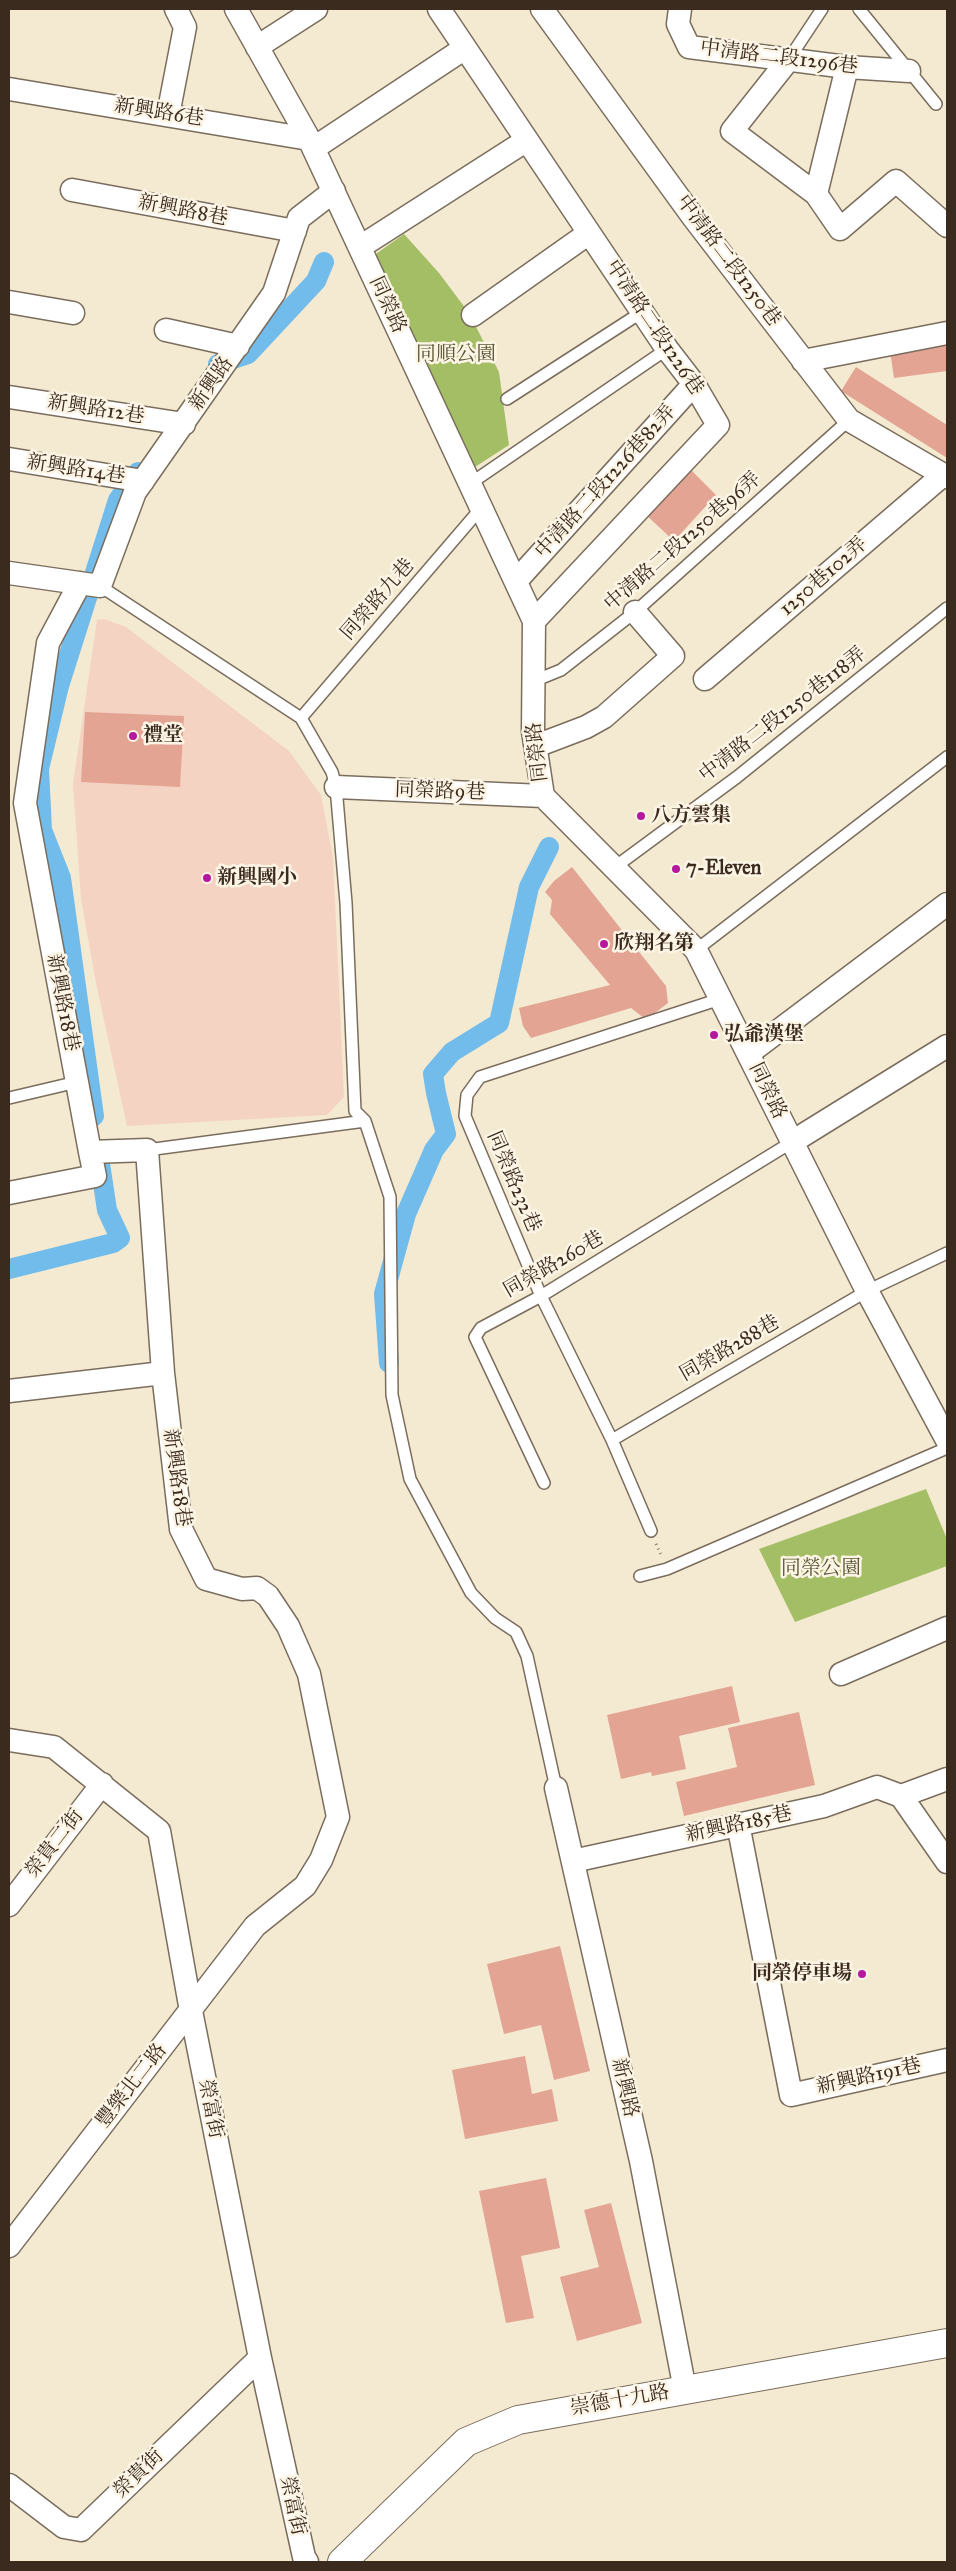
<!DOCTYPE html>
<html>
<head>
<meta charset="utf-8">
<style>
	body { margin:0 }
	#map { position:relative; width:956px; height:2571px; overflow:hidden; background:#f3ead1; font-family:"IM FELL Great Primer",serif }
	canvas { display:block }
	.frame { position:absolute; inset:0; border:10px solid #3b2a1e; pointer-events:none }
</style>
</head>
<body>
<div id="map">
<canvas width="956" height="2571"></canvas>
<div class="frame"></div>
</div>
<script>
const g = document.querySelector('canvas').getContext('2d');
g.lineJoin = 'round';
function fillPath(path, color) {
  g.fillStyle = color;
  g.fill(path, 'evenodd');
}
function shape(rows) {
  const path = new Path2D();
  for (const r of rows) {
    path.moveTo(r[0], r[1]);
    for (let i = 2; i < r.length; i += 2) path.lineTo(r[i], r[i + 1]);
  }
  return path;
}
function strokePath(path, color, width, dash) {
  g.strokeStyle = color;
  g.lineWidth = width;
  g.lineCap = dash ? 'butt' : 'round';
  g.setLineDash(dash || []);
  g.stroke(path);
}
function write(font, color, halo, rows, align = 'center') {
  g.font = font + ' "IM FELL Great Primer","Noto Serif TC",serif';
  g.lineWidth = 5;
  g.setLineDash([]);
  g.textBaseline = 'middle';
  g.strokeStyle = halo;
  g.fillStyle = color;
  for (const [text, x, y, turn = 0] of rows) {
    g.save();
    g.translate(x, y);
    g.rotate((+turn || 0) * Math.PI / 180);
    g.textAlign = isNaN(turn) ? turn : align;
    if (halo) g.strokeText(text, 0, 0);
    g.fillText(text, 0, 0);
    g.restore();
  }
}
fillPath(shape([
	[104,619,126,627,289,751,321,795,333,857,344,1097,327,1115,127,1126,96,983,81,899,73,784,97,620]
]), '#f5d3c2');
fillPath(shape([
	[404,234,439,273,469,313,499,372,509,445,475,467,373,256],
	[926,1489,947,1539,947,1566,795,1622,759,1549]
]), '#a3be64');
strokePath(shape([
	[218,364,248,354,316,281,324,262],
	[94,1116,61,878,42,830,39,769,59,686,118,500,138,472],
	[9,1269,113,1243,120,1238,107,1210,99,1157],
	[389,1363,384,1294,406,1214,434,1150,446,1134,436,1093,433,1074,452,1052,499,1023,529,887,549,847]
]), '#72bceb', 20);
fillPath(shape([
	[947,344,947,371,894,378,890,351],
	[856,367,947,425,947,458,841,391],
	[687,466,716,495,674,541,644,513],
	[85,712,184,716,180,787,81,782],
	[572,867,666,986,668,1003,651,1016,644,1018,631,1008,531,1038,523,1026,519,1008,610,985,550,914,552,900,545,892,554,881],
	[732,1686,740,1722,679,1736,686,1769,652,1776,651,1772,621,1779,607,1715],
	[799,1712,815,1785,684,1816,676,1782,737,1767,728,1728],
	[560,1946,590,2071,554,2080,541,2025,504,2034,487,1964],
	[525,2056,532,2094,552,2089,558,2121,465,2139,452,2070],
	[546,2178,560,2248,521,2256,534,2318,506,2323,479,2191],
	[611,2203,642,2323,577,2341,560,2277,599,2267,584,2210]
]), '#e3a494');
const service = shape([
	[859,9,936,104],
	[789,59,822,9],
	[507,399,642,312],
	[471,483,667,349],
	[100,586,301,718,332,772,336,787,346,903,355,1111,365,1121,390,1197,392,1395,410,1479,471,1593,495,1618,516,1632,527,1656,556,1788],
	[534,681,561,670,635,612,849,420],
	[301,718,482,507],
	[615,867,737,777,947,608],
	[696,950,947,757],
	[9,1098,77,1082],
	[147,1150,365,1121],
	[612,1440,867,1291,947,1253],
	[544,1483,475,1337,481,1328,541,1296,792,1142],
	[651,1531,612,1440,541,1296,465,1116,467,1095,480,1077,720,999],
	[640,1576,667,1569,947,1448]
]);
const minor = shape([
	[236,9,309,139,534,621,533,731,543,796,696,950,867,1291,947,1440],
	[439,9,667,349,694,384,718,425,534,621],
	[542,9,693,217,849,420,947,477],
	[680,9,678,24,689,47,847,67,909,71],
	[257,47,316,9],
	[789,59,732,131,816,194],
	[847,67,816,194,840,229,896,181,947,226],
	[9,89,309,139],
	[168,115,185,27,176,9],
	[314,148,465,48],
	[72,190,295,231],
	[360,247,527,140],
	[9,302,73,313],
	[473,315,589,233],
	[166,330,238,346],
	[803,361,947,333],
	[9,397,184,424],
	[9,459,143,481],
	[9,573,100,586,135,492,274,293,299,218,334,191],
	[517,580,694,384],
	[705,679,943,475],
	[536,746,586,727,604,717,673,656,635,612],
	[336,787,543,796],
	[749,1053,947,904],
	[792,1142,947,1046],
	[9,1193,95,1176,90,1152],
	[9,1391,163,1373],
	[841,1674,947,1628],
	[9,1740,54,1747,159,1831,191,2011,260,2358,304,2557,307,2562],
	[556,1788,641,2161,685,2390],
	[901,1796,947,1862],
	[901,1796,947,1779],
	[738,1824,791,2095,947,2060],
	[573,1861,824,1806,877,1787,901,1796],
	[9,1905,102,1784],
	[9,2246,255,1926,305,1886,321,1860,338,1817,309,1674,288,1626,268,1596,257,1588,242,1589,206,1579,181,1529,163,1373,147,1150,90,1152,25,803,48,643,80,583],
	[9,2485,64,2527,81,2530,260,2358]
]);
const tertiary = shape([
	[342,2562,466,2442,518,2420,947,2343]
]);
strokePath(service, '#7b6d5d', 14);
strokePath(minor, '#7b6d5d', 25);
strokePath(tertiary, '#7b6d5d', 30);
strokePath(shape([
	[656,1544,662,1557]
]), '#7b6d5d', 3, [1, 4]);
strokePath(service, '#fff', 11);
strokePath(minor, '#fff', 22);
strokePath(tertiary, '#fff', 28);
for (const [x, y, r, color] of [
	[133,736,5,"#b5179e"],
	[641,816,5,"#b5179e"],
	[676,869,5,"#b5179e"],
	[207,878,5,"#b5179e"],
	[604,944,5,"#b5179e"],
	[714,1035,5,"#b5179e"],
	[862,1974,5,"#b5179e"]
]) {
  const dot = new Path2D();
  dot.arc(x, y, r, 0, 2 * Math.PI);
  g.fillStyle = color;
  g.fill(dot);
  strokePath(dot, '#fcf5e5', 2);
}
write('20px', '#3b2a1e', '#fcf5e5', [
	["中清路二段1296巷",779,58,7],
	["新興路6巷",159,113,9],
	["新興路8巷",183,211,11],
	["中清路二段1250巷",728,261,53],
	["同榮路",387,305,65],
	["中清路二段1226巷",654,328,56],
	["新興路",212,384,-55],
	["新興路12巷",96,410,9],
	["新興路14巷",76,470,9],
	["中清路二段1226巷82弄",606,482,-48],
	["中清路二段1250巷96弄",683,542,-41],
	["1250巷102弄",824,577,-41],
	["同榮路九巷",378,600,-49],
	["中清路二段1250巷118弄",783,715,-38],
	["同榮路",538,752,-97],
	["同榮路9巷",440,792,2],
	["新興路18巷",62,1003,79],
	["同榮路",767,1091,64],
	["同榮路232巷",513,1182,67],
	["同榮路260巷",554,1265,-30],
	["同榮路288巷",730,1349,-30],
	["新興路18巷",176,1478,82],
	["新興路185巷",739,1825,-12],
	["榮貴二街",55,1844,-52],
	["新興路191巷",869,2077,-12],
	["豐樂北二路",132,2086,-52],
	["新興路",624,2088,77],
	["榮富街",210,2109,79],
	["崇德十九路",620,2401,-10],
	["榮貴街",139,2474,-44],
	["榮富街",292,2506,78]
]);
write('20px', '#5a5633', '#fcf5e5', [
	["同順公園",456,355],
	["同榮公園",821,1569]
]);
write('bold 20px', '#3b2a1e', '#fcf5e5', [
	["禮堂",143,736],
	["八方雲集",651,816],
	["7-Eleven",686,869],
	["新興國小",217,878],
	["欣翔名第",614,944],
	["弘爺漢堡",724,1035],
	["同榮停車場",852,1974,"right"]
], 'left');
</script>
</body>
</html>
